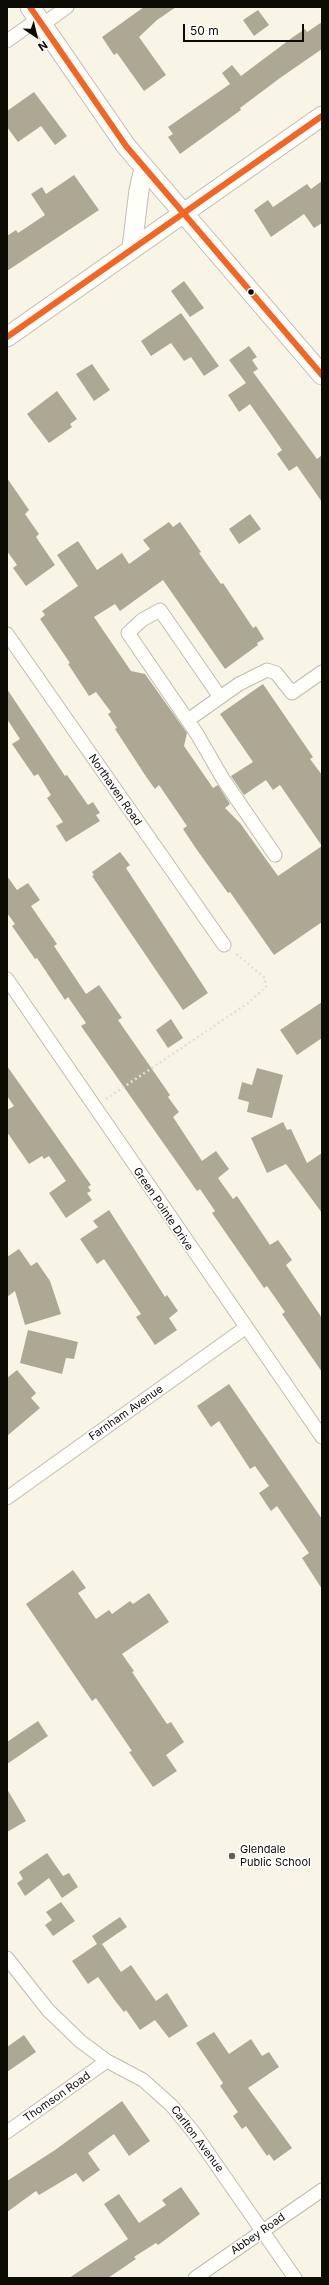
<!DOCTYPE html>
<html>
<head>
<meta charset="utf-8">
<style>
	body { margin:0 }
	#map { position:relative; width:329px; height:2285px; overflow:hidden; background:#f8f5e6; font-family:Inter,sans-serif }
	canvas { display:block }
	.frame { position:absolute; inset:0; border:8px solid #0d0c04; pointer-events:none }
	.north { position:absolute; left:16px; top:16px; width:40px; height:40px; -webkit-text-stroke:3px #fff; paint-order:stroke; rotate:145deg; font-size:11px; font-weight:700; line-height:16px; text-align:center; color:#0d0c04 }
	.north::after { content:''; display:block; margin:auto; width:14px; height:18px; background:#0d0c04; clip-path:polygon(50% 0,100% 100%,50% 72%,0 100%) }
	.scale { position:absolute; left:183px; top:24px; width:121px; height:18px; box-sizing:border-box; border:2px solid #0d0c04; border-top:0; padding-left:5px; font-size:12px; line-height:14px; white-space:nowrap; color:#0d0c04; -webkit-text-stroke:3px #fff; paint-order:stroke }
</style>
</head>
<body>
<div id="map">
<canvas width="329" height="2285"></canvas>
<div class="frame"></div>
<div class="north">N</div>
<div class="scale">50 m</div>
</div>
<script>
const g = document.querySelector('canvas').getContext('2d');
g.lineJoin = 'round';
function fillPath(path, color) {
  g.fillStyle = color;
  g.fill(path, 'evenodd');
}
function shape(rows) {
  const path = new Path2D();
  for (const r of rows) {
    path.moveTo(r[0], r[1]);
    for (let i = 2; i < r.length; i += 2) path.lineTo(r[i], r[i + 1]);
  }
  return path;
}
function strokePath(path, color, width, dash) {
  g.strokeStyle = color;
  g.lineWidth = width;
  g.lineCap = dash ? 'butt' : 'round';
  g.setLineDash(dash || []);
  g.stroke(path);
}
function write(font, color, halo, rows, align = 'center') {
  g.font = font + ' Inter,sans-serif';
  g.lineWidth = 3.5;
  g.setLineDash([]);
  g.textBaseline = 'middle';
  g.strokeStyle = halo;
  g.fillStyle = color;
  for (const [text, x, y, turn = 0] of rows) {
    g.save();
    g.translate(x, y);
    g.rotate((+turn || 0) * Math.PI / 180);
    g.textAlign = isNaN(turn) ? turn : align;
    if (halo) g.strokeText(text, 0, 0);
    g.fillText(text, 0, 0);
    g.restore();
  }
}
fillPath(shape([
	[144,7,176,7,157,20,139,37,166,75,144,91,117,53,114,55,102,37],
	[258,10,269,25,254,36,243,20],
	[322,22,322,49,280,78,240,108,241,110,180,154,168,137,173,134,168,127,230,84,222,73,232,65,241,76,293,37,305,29,307,32],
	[34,92,67,136,55,145,41,126,18,142,7,127,7,111],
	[74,175,99,210,7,271,7,236,16,230,18,233,45,215,31,194,42,187,46,194],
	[322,181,322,223,314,228,304,214,271,237,254,210,268,200,273,207,307,184,311,189],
	[184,281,204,308,190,317,171,291],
	[181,313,219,366,204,376,191,357,184,361,171,343,151,356,141,341],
	[249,346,257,357,252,360,258,369,253,372,317,459,322,455,322,502,297,466,289,471,277,454,282,450,250,404,239,412,228,395,246,383,229,360],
	[92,364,110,390,94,401,76,374],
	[57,391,77,419,70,424,72,427,49,443,27,414],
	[7,478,29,510,25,514,39,534,36,537,55,565,26,586,13,568,17,565,7,551],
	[250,514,261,529,239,544,229,529],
	[169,522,173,527,180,522,201,552,199,553,221,584,223,583,253,628,256,626,264,639,257,643,258,645,225,669,163,580,120,611,115,604,94,617,131,671,145,674,187,733,184,746,213,788,218,785,230,804,225,808,240,823,278,876,322,846,280,785,273,790,266,780,244,795,231,776,253,762,220,714,263,684,313,757,310,759,322,775,322,922,274,955,230,892,228,893,197,850,183,829,187,826,159,785,155,789,147,778,115,729,117,728,108,714,111,712,96,692,89,696,68,664,70,663,40,619,45,615,42,611,78,586,57,555,78,541,97,570,122,553,129,564,150,549,143,540],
	[7,689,65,776,67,775,88,805,93,802,100,813,96,815,100,821,66,842,56,826,63,822,47,798,51,795,38,774,34,776,12,744,20,739,7,719],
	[120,852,130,865,126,868,208,993,183,1010,92,876,94,875,92,872],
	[7,876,17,890,28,883,40,900,31,906,57,944,54,946,86,994,99,985,122,1018,118,1020,170,1095,168,1097,179,1112,173,1117,202,1161,216,1151,229,1169,218,1178,233,1199,237,1196,270,1245,278,1240,292,1260,286,1265,322,1318,322,1372,282,1314,285,1312,267,1286,264,1288,212,1213,215,1211,200,1189,197,1191,81,1026,86,1023,68,997,65,1000,37,958,35,959,12,926,15,924,7,913],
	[322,1002,322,1038,297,1055,280,1030],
	[171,1019,183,1038,168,1048,156,1030],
	[7,1066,91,1185,88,1187,91,1191,87,1193,92,1200,66,1218,49,1193,66,1181,49,1156,44,1159,42,1156,29,1164,7,1132,7,1110,14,1106,7,1096],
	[257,1068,283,1075,272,1118,247,1112,249,1102,238,1099,242,1082,252,1085],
	[283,1122,287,1130,291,1129,307,1163,322,1153,322,1213,286,1164,267,1173,251,1138],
	[109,1210,165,1297,167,1295,178,1311,169,1318,177,1330,155,1345,136,1317,141,1314,104,1259,97,1264,80,1239,98,1227,93,1221],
	[19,1249,31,1266,37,1262,50,1281,61,1314,25,1325,15,1291,7,1297,7,1257],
	[28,1330,78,1342,74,1359,66,1358,62,1374,20,1363],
	[17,1370,36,1393,31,1398,40,1408,7,1436,7,1378],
	[229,1384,322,1519,322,1589,302,1558,309,1553,277,1506,271,1511,259,1493,269,1486,255,1466,250,1469,219,1421,211,1427,197,1406],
	[73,1570,86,1588,78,1593,96,1619,109,1610,112,1614,130,1601,133,1604,149,1593,169,1622,122,1654,134,1671,132,1672,167,1724,171,1722,184,1742,166,1755,177,1771,153,1787,129,1752,132,1751,96,1698,92,1701,26,1604],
	[38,1721,48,1736,7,1764,7,1742],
	[7,1789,26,1821,7,1832],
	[47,1853,63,1876,69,1873,78,1887,62,1898,49,1878,25,1896,17,1883,23,1879,19,1872],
	[61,1902,75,1921,53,1936,45,1925,52,1920,46,1912],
	[120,1917,127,1927,102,1944,121,1972,131,1965,156,2001,167,1993,188,2026,169,2038,155,2020,140,2030,126,2010,124,2012,116,2002,98,1977,88,1984,72,1961,97,1944,92,1936],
	[214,2032,229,2054,251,2039,262,2056,269,2052,279,2067,248,2088,292,2148,274,2161,269,2154,267,2156,246,2126,242,2129,233,2116,238,2112,220,2086,223,2083,196,2043],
	[24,2035,36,2052,7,2072,7,2047],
	[122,2101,150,2141,129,2156,114,2134,88,2153,100,2170,83,2182,76,2173,39,2195,36,2191,7,2212,7,2181,55,2150],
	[181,2187,200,2214,158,2245,156,2243,134,2257,136,2259,108,2278,69,2278,128,2239,104,2204,119,2194,139,2223,166,2205,162,2200]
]), '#aca894');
const street = shape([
	[42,25,67,7],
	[7,41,38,19],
	[7,634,224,945],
	[220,697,160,610,142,620,128,633,197,734,223,779,275,855],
	[188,720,239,684,267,670,276,673,292,693,322,672],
	[7,979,322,1437],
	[7,1498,245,1328],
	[7,1958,48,2010,80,2041,107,2061,143,2080,172,2106,195,2134,295,2278],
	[7,2132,107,2061],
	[195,2278,322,2190]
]);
const secondary = shape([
	[30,7,126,146,322,375],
	[132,248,139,190,144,168],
	[7,337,322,116]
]);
strokePath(street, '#bfbcb1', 15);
strokePath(secondary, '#bfbcb1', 21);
strokePath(shape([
	[106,1099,248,1003,266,987,265,978,234,952]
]), '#e0dfda', 2.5, [2, 3]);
strokePath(street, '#fefefb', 13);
strokePath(secondary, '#fefefb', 19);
strokePath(shape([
	[30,7,126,146,322,375],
	[7,337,322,116]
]), '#f26522', 6);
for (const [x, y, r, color] of [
	[251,292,3.5,"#0d0c04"],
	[232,1856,4,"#5f5e53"]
]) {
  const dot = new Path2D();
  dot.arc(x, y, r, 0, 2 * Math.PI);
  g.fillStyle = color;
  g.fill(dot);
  strokePath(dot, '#fff', 1.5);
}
write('11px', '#0d0c04', '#fff', [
	["Northaven Road",115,790,55],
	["Green Pointe Drive",163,1209,56],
	["Farnham Avenue",126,1413,-35],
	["Thomson Road",57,2097,-35],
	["Carlton Avenue",197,2139,53],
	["Abbey Road",258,2234,-35]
]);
write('11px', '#0d0c04', '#fff', [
	["Glendale",240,1850],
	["Public School",240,1863]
], 'left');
</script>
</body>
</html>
